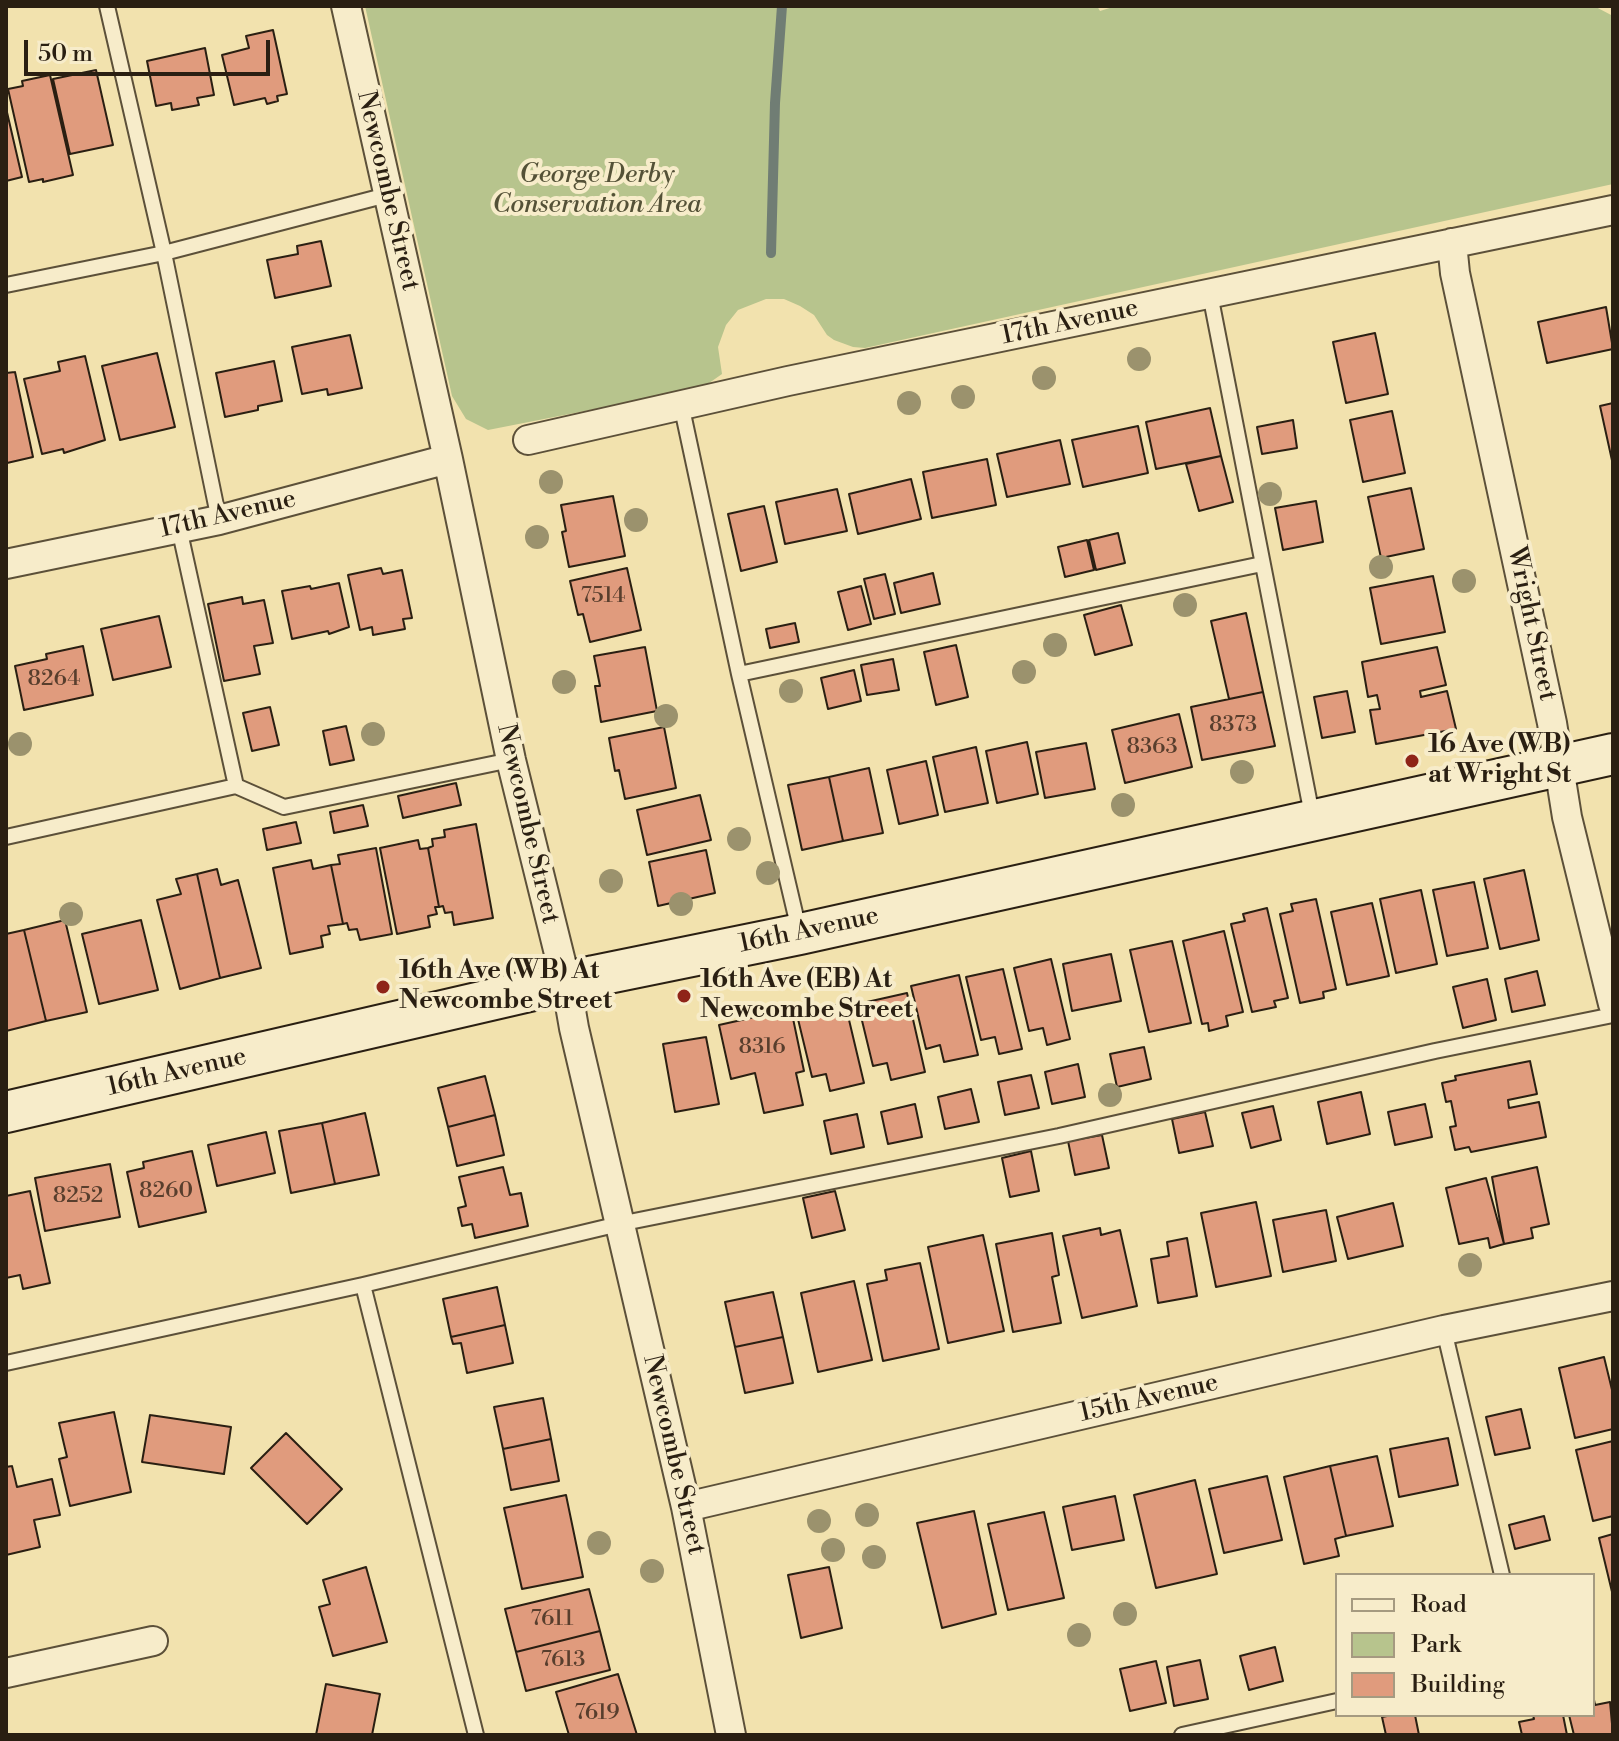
<!DOCTYPE html>
<html>
<head>
<meta charset="utf-8">
<style>
	body { margin:0 }
	#map { position:relative; width:1619px; height:1741px; overflow:hidden; background:#f2e2ae; font-family:"Libre Bodoni",serif }
	canvas { display:block }
	.frame { position:absolute; inset:0; border:8px solid #2a1f12; pointer-events:none }
	.legend { position:absolute; left:1335px; top:1573px; width:260px; height:144px; box-sizing:border-box; background:#f7ecca; border:2px solid #a59a80; margin:0; padding:10px 14px; list-style:none; font-size:24px; color:#2a1f12 }
	.legend li { display:flex; align-items:center; gap:16px; height:40px }
	.legend b { width:40px; border:2px solid #a59a80 }
	.scale { position:absolute; left:24px; top:40px; width:246px; height:36px; box-sizing:border-box; border:4px solid #2a1f12; border-top:0; padding-left:10px; font-size:24px; line-height:28px; white-space:nowrap; color:#2a1f12; -webkit-text-stroke:6px #f7ecca; paint-order:stroke }
</style>
</head>
<body>
<div id="map">
<canvas width="1619" height="1741"></canvas>
<div class="frame"></div>
<ul class="legend">
<li><b style="height:10px;background:#f7ecca"></b>Road</li>
<li><b style="height:22px;background:#b7c48d"></b>Park</li>
<li><b style="height:22px;background:#e09b7d"></b>Building</li>
</ul>
<div class="scale">50 m</div>
</div>
<script>
const g = document.querySelector('canvas').getContext('2d');
g.lineJoin = 'round';
function fillPath(path, color) {
  g.fillStyle = color;
  g.fill(path, 'evenodd');
}
function shape(rows) {
  const path = new Path2D();
  for (const r of rows) {
    path.moveTo(r[0], r[1]);
    for (let i = 2; i < r.length; i += 2) path.lineTo(r[i], r[i + 1]);
  }
  return path;
}
function strokePath(path, color, width, dash) {
  g.strokeStyle = color;
  g.lineWidth = width;
  g.lineCap = dash ? 'butt' : 'round';
  g.setLineDash(dash || []);
  g.stroke(path);
}
function write(font, color, halo, rows, align = 'center') {
  g.font = font + ' "Libre Bodoni",serif';
  g.lineWidth = 8;
  g.setLineDash([]);
  g.textBaseline = 'middle';
  g.strokeStyle = halo;
  g.fillStyle = color;
  for (const [text, x, y, turn = 0] of rows) {
    g.save();
    g.translate(x, y);
    g.rotate((+turn || 0) * Math.PI / 180);
    g.textAlign = isNaN(turn) ? turn : align;
    if (halo) g.strokeText(text, 0, 0);
    g.fillText(text, 0, 0);
    g.restore();
  }
}
fillPath(shape([
	[365,6,1097,6,1100,11,1116,6,1594,6,1613,16,1613,184,865,348,853,347,834,340,827,335,814,315,800,306,784,299,766,299,738,310,726,325,718,347,722,374,702,388,488,430,466,419,452,396]
]), '#b7c48d');
strokePath(shape([
	[771,253,775,103,782,6]
]), '#707d74', 10);
const building = shape([
	[273,30,287,94,277,96,278,101,267,104,265,98,234,105,222,55,249,48,246,36,273,30],
	[205,48,214,95,197,98,199,105,172,110,171,103,156,106,147,61,205,48],
	[96,70,113,145,70,154,53,79,96,70],
	[50,75,73,175,43,182,43,179,29,182,8,89,23,86,22,81,50,75],
	[6,108,22,177,6,181,6,108],
	[321,241,331,286,275,298,267,260,298,254,297,246,321,241],
	[1606,307,1613,349,1547,363,1538,322,1606,307],
	[1375,333,1388,394,1346,403,1333,342,1375,333],
	[350,335,362,388,328,395,327,389,302,394,292,347,350,335],
	[157,353,175,427,120,440,102,366,157,353],
	[85,356,105,440,64,453,63,449,42,454,24,379,60,371,58,362,85,356],
	[274,361,282,401,258,406,258,410,225,417,216,373,274,361],
	[15,372,33,457,7,463,6,466,6,373,15,372],
	[1613,403,1613,465,1600,406,1613,403],
	[1210,408,1221,456,1156,469,1146,422,1210,408],
	[1392,411,1405,473,1363,482,1350,420,1392,411],
	[1293,420,1297,448,1262,454,1257,427,1293,420],
	[1138,426,1148,473,1083,487,1072,440,1138,426],
	[1060,440,1070,484,1007,497,997,454,1060,440],
	[1221,456,1233,502,1199,511,1186,464,1221,456],
	[987,459,996,505,932,518,923,472,987,459],
	[911,479,921,519,858,534,849,494,911,479],
	[1411,488,1424,549,1381,558,1368,497,1411,488],
	[837,489,847,531,785,544,776,502,837,489],
	[613,496,625,556,569,567,562,532,566,531,561,505,613,496],
	[1316,501,1323,542,1283,550,1275,508,1316,501],
	[764,506,777,562,741,571,728,514,764,506],
	[1118,533,1125,563,1096,570,1089,540,1118,533],
	[1087,540,1094,570,1065,577,1058,547,1087,540],
	[381,568,383,574,402,570,412,618,403,619,405,629,373,635,372,627,360,630,348,575,381,568],
	[627,568,641,630,590,642,583,614,578,615,570,581,627,568],
	[933,573,940,604,901,613,894,583,933,573],
	[885,574,895,614,874,619,864,579,885,574],
	[1433,576,1445,632,1381,644,1370,588,1433,576],
	[339,583,349,627,329,634,328,631,292,639,282,591,310,586,311,589,339,583],
	[861,586,871,624,848,630,838,592,861,586],
	[242,597,243,604,264,600,273,643,254,646,260,674,224,681,208,604,242,597],
	[1121,605,1132,645,1095,655,1084,615,1121,605],
	[1246,613,1263,692,1229,699,1211,621,1246,613],
	[159,616,171,667,113,680,101,629,159,616],
	[795,623,799,642,770,648,766,629,795,623],
	[956,645,968,697,936,705,924,652,956,645],
	[83,646,93,695,24,710,15,666,47,659,46,654,83,646],
	[645,647,657,711,601,722,595,686,600,686,594,656,645,647],
	[1437,647,1446,685,1420,691,1421,697,1447,691,1456,729,1376,744,1370,710,1380,709,1377,695,1368,697,1362,662,1437,647],
	[893,659,899,690,867,695,861,665,893,659],
	[854,670,861,701,828,709,821,678,854,670],
	[1347,691,1355,732,1322,738,1314,697,1347,691],
	[1263,692,1275,746,1202,760,1191,707,1263,692],
	[270,707,279,745,252,751,243,713,270,707],
	[1179,714,1192,767,1125,783,1112,730,1179,714],
	[346,726,354,760,330,765,323,731,346,726],
	[664,727,676,788,625,799,619,770,615,771,609,738,664,727],
	[1027,742,1038,794,997,803,986,751,1027,742],
	[1086,743,1095,789,1045,798,1036,752,1086,743],
	[976,747,988,803,945,812,933,757,976,747],
	[926,761,938,815,899,824,887,770,926,761],
	[869,768,883,833,843,841,829,777,869,768],
	[829,777,843,841,802,850,788,785,829,777],
	[456,783,461,805,403,818,398,796,456,783],
	[700,795,711,840,647,855,637,810,700,795],
	[363,805,368,826,334,833,330,812,363,805],
	[296,822,301,843,267,850,263,829,296,822],
	[476,824,493,918,454,925,452,912,445,913,443,906,439,907,428,848,433,846,432,839,445,837,444,830,476,824],
	[418,840,420,849,428,848,439,907,435,907,437,914,428,916,430,927,397,934,380,848,418,840],
	[376,848,392,934,360,940,357,929,349,930,347,923,343,924,331,865,340,864,338,855,376,848],
	[706,850,715,893,658,906,649,862,706,850],
	[311,860,313,869,331,865,343,924,328,926,330,934,321,936,323,947,290,954,273,868,311,860],
	[217,869,221,885,238,880,261,968,220,978,197,874,217,869],
	[1524,870,1539,940,1500,949,1484,879,1524,870],
	[197,874,220,978,180,989,157,900,181,894,176,879,197,874],
	[1474,882,1488,948,1447,956,1433,890,1474,882],
	[1421,890,1437,964,1396,973,1380,899,1421,890],
	[1316,899,1336,989,1323,992,1324,998,1300,1003,1280,914,1293,911,1291,904,1316,899],
	[1372,903,1389,976,1347,985,1331,912,1372,903],
	[1267,908,1288,998,1274,1001,1276,1007,1252,1012,1231,924,1245,921,1243,914,1267,908],
	[65,920,87,1012,46,1021,24,930,65,920],
	[141,920,158,990,99,1004,82,934,141,920],
	[24,930,46,1021,6,1031,6,934,24,930],
	[1224,931,1243,1012,1226,1016,1228,1026,1209,1031,1208,1023,1202,1024,1183,941,1224,931],
	[1172,941,1191,1023,1149,1032,1130,950,1172,941],
	[1111,954,1121,1001,1072,1011,1063,964,1111,954],
	[1051,959,1070,1039,1047,1045,1043,1028,1029,1031,1014,968,1051,959],
	[1003,969,1022,1049,999,1054,995,1037,981,1040,966,977,1003,969],
	[1537,971,1545,1005,1512,1012,1505,979,1537,971],
	[959,975,978,1055,944,1062,940,1045,926,1049,911,986,959,975],
	[1487,979,1496,1020,1463,1028,1453,987,1487,979],
	[907,993,925,1072,891,1080,887,1063,873,1066,858,1004,907,993],
	[845,1003,864,1083,830,1091,826,1074,812,1077,797,1015,845,1003],
	[791,1009,804,1071,796,1073,803,1105,764,1113,755,1073,731,1079,719,1025,791,1009],
	[706,1037,719,1104,675,1112,663,1044,706,1037],
	[1144,1047,1151,1079,1117,1087,1110,1054,1144,1047],
	[1530,1061,1537,1094,1508,1100,1509,1108,1539,1102,1546,1137,1471,1152,1469,1147,1455,1150,1450,1127,1456,1126,1451,1101,1446,1102,1442,1083,1456,1080,1455,1076,1530,1061],
	[1078,1064,1085,1097,1052,1104,1045,1072,1078,1064],
	[1031,1075,1039,1108,1005,1115,998,1082,1031,1075],
	[485,1076,495,1115,448,1127,438,1088,485,1076],
	[971,1089,979,1122,945,1129,938,1097,971,1089],
	[1361,1092,1370,1134,1327,1144,1318,1102,1361,1092],
	[915,1104,922,1137,888,1144,881,1112,915,1104],
	[1425,1104,1432,1137,1395,1145,1388,1112,1425,1104],
	[1273,1106,1281,1140,1251,1148,1242,1113,1273,1106],
	[1205,1112,1213,1146,1179,1153,1172,1119,1205,1112],
	[365,1113,379,1175,335,1184,322,1123,365,1113],
	[857,1114,864,1147,831,1154,824,1121,857,1114],
	[495,1115,504,1155,457,1166,448,1127,495,1115],
	[322,1123,335,1184,291,1193,279,1131,322,1123],
	[266,1132,275,1173,217,1186,208,1145,266,1132],
	[1102,1135,1109,1168,1075,1175,1068,1141,1102,1135],
	[192,1151,206,1212,139,1227,127,1172,144,1168,143,1162,192,1151],
	[1031,1151,1039,1191,1010,1197,1002,1158,1031,1151],
	[110,1164,120,1217,45,1231,35,1178,110,1164],
	[503,1167,510,1195,521,1193,528,1226,475,1238,472,1224,462,1226,458,1208,466,1206,459,1177,503,1167],
	[1537,1167,1549,1224,1531,1228,1533,1238,1504,1244,1492,1177,1537,1167],
	[1486,1178,1504,1244,1490,1248,1488,1238,1459,1244,1446,1188,1486,1178],
	[30,1191,50,1283,23,1289,20,1275,6,1278,6,1196,30,1191],
	[835,1191,845,1230,812,1238,803,1198,835,1191],
	[1256,1202,1271,1276,1216,1287,1201,1213,1256,1202],
	[1393,1203,1403,1246,1348,1259,1337,1217,1393,1203],
	[1326,1210,1336,1261,1283,1272,1273,1220,1326,1210],
	[1100,1228,1101,1235,1120,1230,1137,1306,1082,1318,1063,1236,1100,1228],
	[1052,1233,1059,1275,1052,1277,1061,1323,1013,1332,996,1244,1052,1233],
	[983,1235,1004,1331,948,1343,928,1247,983,1235],
	[1187,1238,1197,1296,1158,1303,1151,1259,1169,1256,1167,1242,1187,1238],
	[920,1263,939,1349,883,1361,867,1284,887,1280,885,1270,920,1263],
	[854,1281,872,1360,818,1372,801,1293,854,1281],
	[497,1287,505,1325,451,1337,443,1299,497,1287],
	[773,1292,783,1337,735,1347,725,1302,773,1292],
	[505,1325,513,1363,467,1373,461,1343,453,1344,451,1337,505,1325],
	[783,1337,793,1383,745,1393,735,1347,783,1337],
	[1604,1357,1613,1394,1613,1429,1575,1438,1559,1368,1604,1357],
	[543,1398,551,1439,503,1449,494,1407,543,1398],
	[1521,1409,1530,1448,1495,1455,1486,1417,1521,1409],
	[114,1412,131,1492,70,1506,59,1459,67,1457,59,1423,114,1412],
	[150,1415,231,1427,224,1474,142,1462,150,1415],
	[286,1433,342,1489,307,1524,251,1468,286,1433],
	[1448,1438,1458,1485,1399,1497,1390,1449,1448,1438],
	[551,1439,559,1481,511,1490,503,1449,551,1439],
	[1613,1441,1613,1516,1593,1521,1576,1450,1613,1441],
	[1377,1456,1393,1526,1346,1536,1330,1466,1377,1456],
	[12,1466,17,1487,52,1479,60,1515,34,1520,40,1547,6,1555,6,1467,12,1466],
	[1330,1466,1346,1536,1335,1539,1339,1556,1304,1564,1284,1477,1330,1466],
	[1267,1476,1282,1540,1224,1553,1209,1489,1267,1476],
	[1195,1480,1217,1574,1156,1588,1134,1495,1195,1480],
	[566,1495,583,1577,522,1589,504,1508,566,1495],
	[1115,1496,1124,1540,1072,1550,1063,1507,1115,1496],
	[974,1511,996,1614,942,1628,917,1523,974,1511],
	[1044,1512,1064,1598,1008,1610,988,1524,1044,1512],
	[1544,1516,1550,1540,1515,1549,1509,1525,1544,1516],
	[1613,1534,1613,1596,1599,1538,1613,1534],
	[366,1567,387,1642,333,1656,319,1607,330,1604,323,1580,366,1567],
	[829,1567,842,1628,801,1638,788,1575,829,1567],
	[589,1589,600,1631,516,1652,505,1609,589,1589],
	[600,1631,610,1670,526,1691,516,1652,600,1631],
	[1275,1647,1283,1681,1249,1690,1240,1656,1275,1647],
	[1200,1660,1208,1699,1174,1706,1167,1667,1200,1660],
	[1156,1661,1166,1703,1130,1711,1120,1669,1156,1661],
	[618,1674,637,1735,569,1735,556,1692,618,1674],
	[326,1684,380,1694,372,1735,316,1735,326,1684],
	[1593,1695,1595,1705,1610,1702,1613,1735,1574,1735,1569,1715,1593,1715,1593,1695],
	[1392,1715,1415,1715,1419,1735,1386,1735,1382,1717,1392,1715],
	[1533,1715,1563,1715,1567,1735,1522,1735,1519,1722,1534,1719,1533,1715]
]);
fillPath(building, '#e09b7d');
strokePath(building, '#2a1f12', 2);
const lane = shape([
	[107,6,164,253,219,520],
	[6,285,164,253,387,195],
	[1210,294,1313,820],
	[681,404,739,674,799,930],
	[179,528,236,786,284,807,511,760],
	[739,674,1262,564],
	[6,837,236,786],
	[363,1285,476,1735],
	[1444,1330,1502,1575],
	[6,1363,363,1285,619,1224,1059,1136,1435,1051,1613,1015],
	[1182,1735,1337,1701]
]);
const street = shape([
	[346,6,448,459,511,760,566,982,574,1028,686,1507,731,1735],
	[1452,243,1455,273,1552,723,1567,817,1613,1004],
	[528,440,788,381,1613,210],
	[6,564,219,520,448,459],
	[686,1507,1444,1330,1613,1296],
	[6,1673,153,1641]
]);
const secondary = shape([
	[6,1112,594,976,800,934,1613,754]
]);
strokePath(lane, '#5c5039', 18);
strokePath(street, '#5c5039', 32);
strokePath(secondary, '#2a1f12', 44);
strokePath(lane, '#f7ecca', 14);
strokePath(street, '#f7ecca', 28);
strokePath(secondary, '#f7ecca', 40);
g.fillStyle = '#9b926d';
for (const [x, y] of [
	[1139,359],
	[1044,378],
	[963,397],
	[909,403],
	[551,482],
	[1270,494],
	[636,520],
	[537,537],
	[1381,567],
	[1464,581],
	[1185,605],
	[1055,645],
	[1024,672],
	[564,682],
	[791,691],
	[666,716],
	[373,734],
	[20,744],
	[1242,772],
	[1123,805],
	[739,839],
	[768,873],
	[611,881],
	[681,904],
	[71,914],
	[1110,1095],
	[1470,1265],
	[867,1515],
	[819,1521],
	[599,1543],
	[833,1550],
	[874,1557],
	[652,1571],
	[1125,1614],
	[1079,1635]
]) {
  g.beginPath();
  g.arc(x, y, 12, 0, 2 * Math.PI);
  g.fill();
}
for (const [x, y, r, color] of [
	[1412,761,8,"#8f2418"],
	[383,987,8,"#8f2418"],
	[684,996,8,"#8f2418"]
]) {
  const dot = new Path2D();
  dot.arc(x, y, r, 0, 2 * Math.PI);
  g.fillStyle = color;
  g.fill(dot);
  strokePath(dot, '#f7ecca', 3);
}
write('22px', '#583e2d', null, [
	["7514",603,597],
	["8264",54,680],
	["8373",1233,726],
	["8363",1152,748],
	["8316",762,1048],
	["8260",166,1192],
	["8252",78,1197],
	["7611",552,1620],
	["7613",563,1661],
	["7619",597,1714]
]);
write('italic 26px', '#545137', '#f7ecca', [
	["George Derby",597,176],
	["Conservation Area",597,206]
]);
write('26px', '#2a1f12', '#f7ecca', [
	["Newcombe Street",387,191,77],
	["17th Avenue",1070,323,-12],
	["17th Avenue",228,515,-13],
	["Wright Street",1531,624,78],
	["Newcombe Street",527,824,77],
	["16th Avenue",809,931,-12],
	["16th Avenue",177,1073,-13],
	["15th Avenue",1149,1399,-13],
	["Newcombe Street",673,1455,77]
]);
write('bold 26px', '#2a1f12', '#f7ecca', [
	["16 Ave (WB)",1428,746],
	["at Wright St",1428,776],
	["16th Ave (WB) At",399,972],
	["Newcombe Street",399,1002],
	["16th Ave (EB) At",700,981],
	["Newcombe Street",700,1011]
], 'left');
</script>
</body>
</html>
